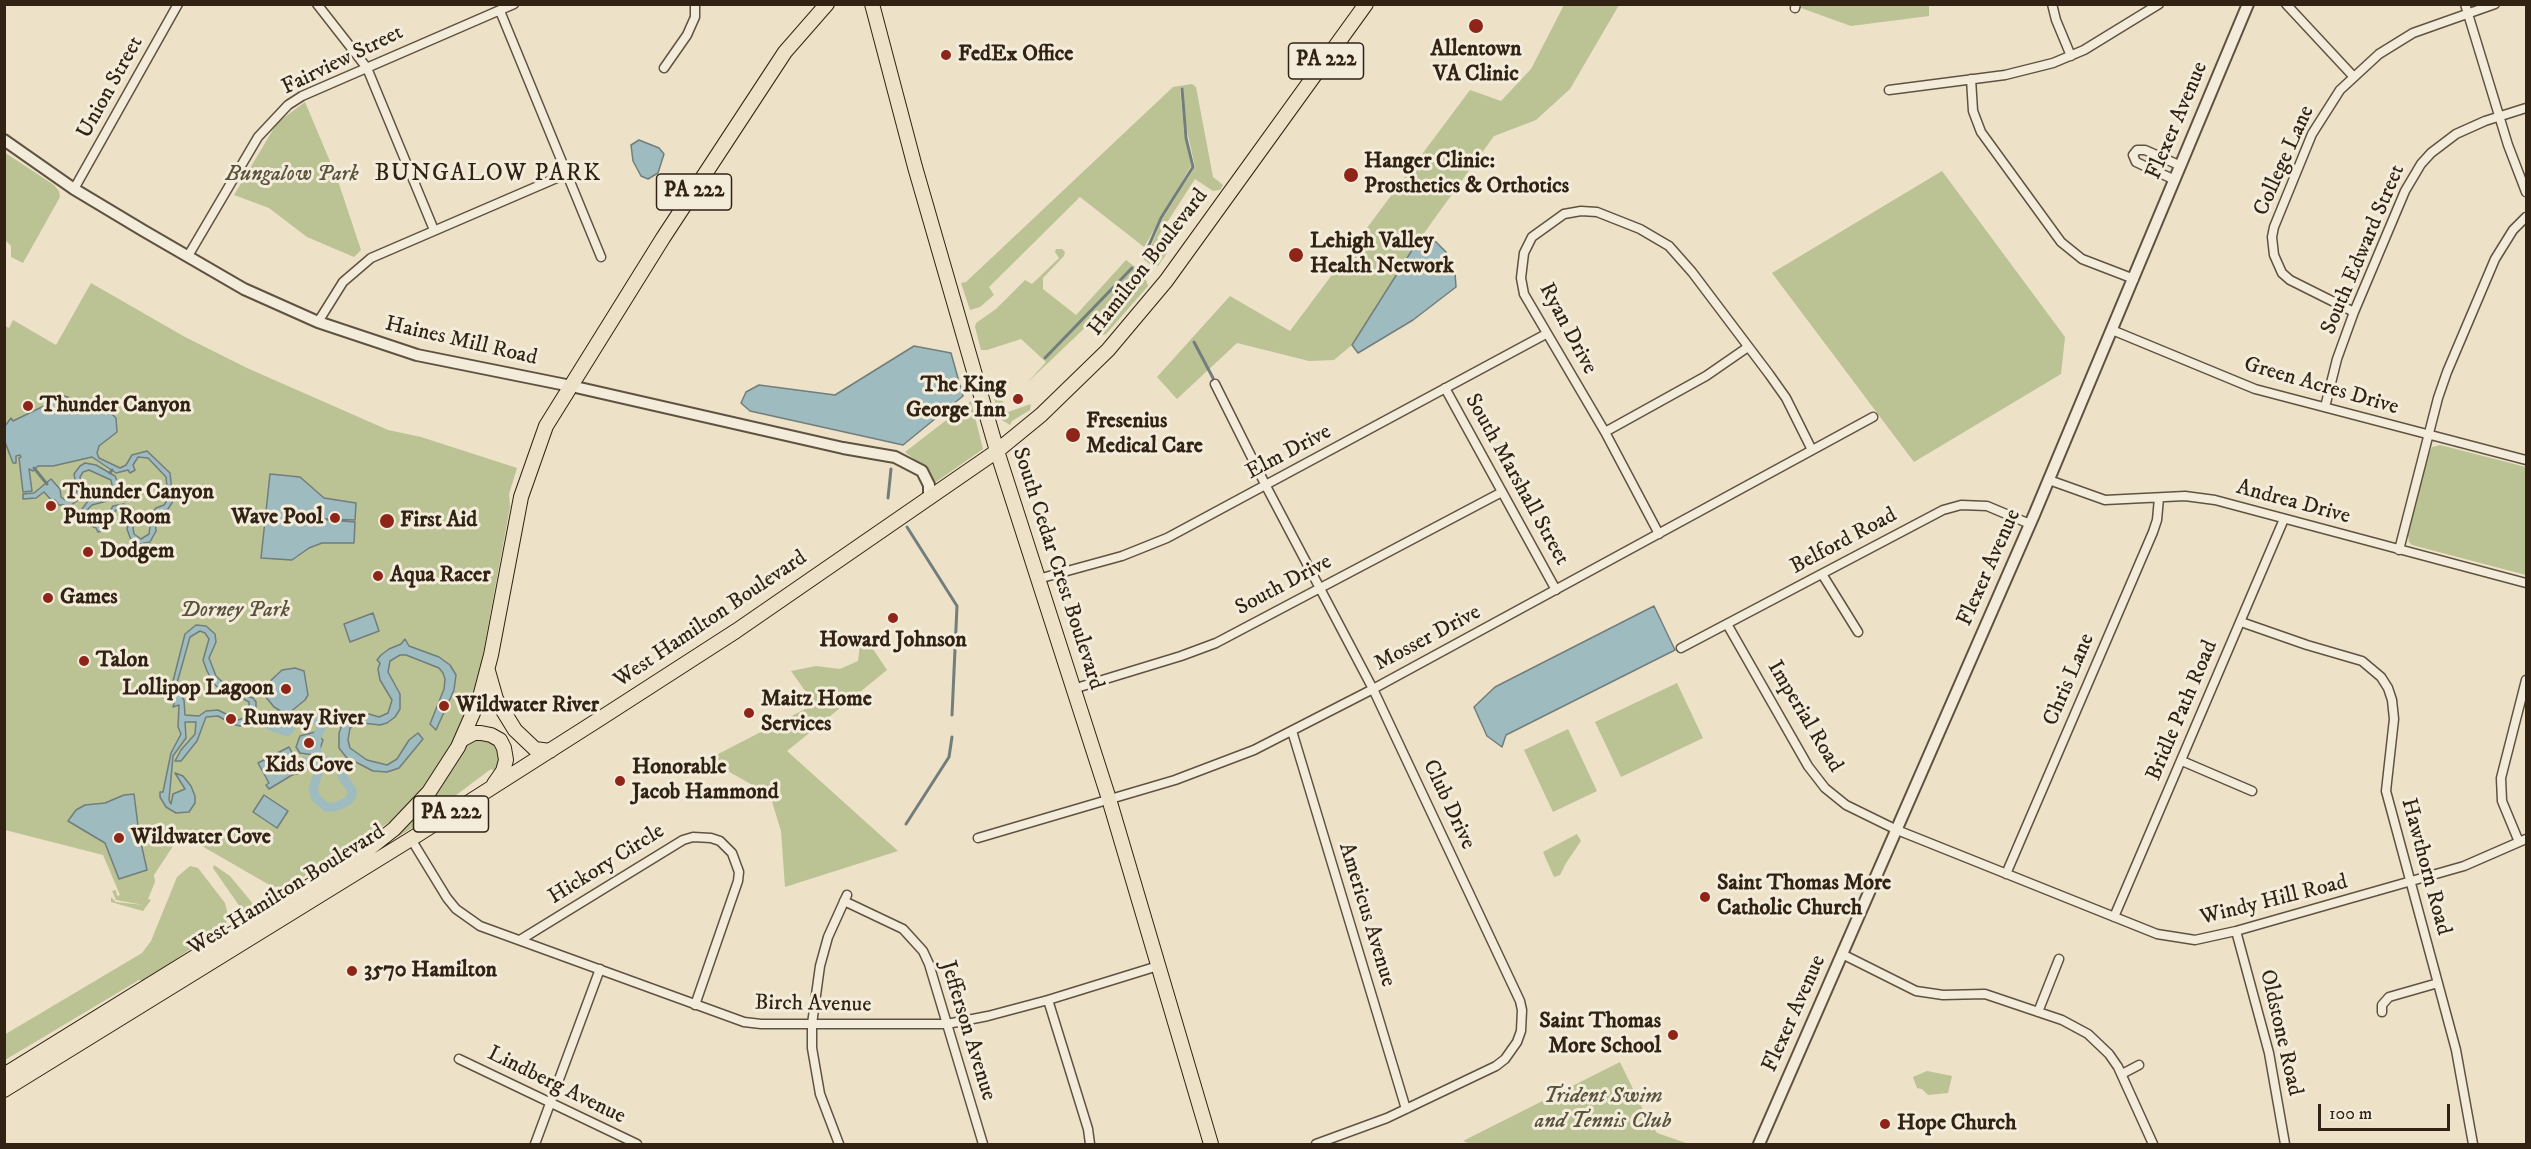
<!DOCTYPE html>
<html>
<head>
<meta charset="utf-8">
<style>
	body { margin:0 }
	#map { position:relative; width:2531px; height:1149px; overflow:hidden; background:#ede1c8; font-family:"IM FELL DW Pica",serif }
	canvas { display:block }
	.frame { position:absolute; inset:0; border:6px solid #312213; pointer-events:none }
	.scale { position:absolute; left:2318px; top:1104px; width:132px; height:27px; box-sizing:border-box; border:3px solid #312213; border-top:0; padding-left:8px; font-size:18px; line-height:21px; white-space:nowrap; color:#312213; -webkit-text-stroke:4px #f3ecdb; paint-order:stroke }
</style>
</head>
<body>
<div id="map">
<canvas width="2531" height="1149"></canvas>
<div class="frame"></div>
<div class="scale">100 m</div>
</div>
<script>
const g = document.querySelector('canvas').getContext('2d');
g.lineJoin = 'round';
function fillPath(path, color) {
  g.fillStyle = color;
  g.fill(path, 'evenodd');
}
function shape(rows) {
  const path = new Path2D();
  for (const r of rows) {
    path.moveTo(r[0], r[1]);
    for (let i = 2; i < r.length; i += 2) path.lineTo(r[i], r[i + 1]);
  }
  return path;
}
function strokePath(path, color, width, dash) {
  g.strokeStyle = color;
  g.lineWidth = width;
  g.lineCap = dash ? 'butt' : 'round';
  g.setLineDash(dash || []);
  g.stroke(path);
}
function write(font, color, halo, rows, align = 'center') {
  g.font = font + ' "IM FELL DW Pica",serif';
  g.lineWidth = 6;
  g.setLineDash([]);
  g.textBaseline = 'middle';
  g.strokeStyle = halo;
  g.fillStyle = color;
  for (const [text, x, y, turn = 0] of rows) {
    g.save();
    g.translate(x, y);
    g.rotate((+turn || 0) * Math.PI / 180);
    g.textAlign = isNaN(turn) ? turn : align;
    if (halo) g.strokeText(text, 0, 0);
    g.fillText(text, 0, 0);
    g.restore();
  }
}
fillPath(shape([
	[1803,4,1929,5,1929,16,1851,26,1801,8],
	[1564,5,1619,5,1570,89,1536,120,1494,136,1414,247,1352,345,1334,360,1309,361,1237,343,1177,399,1157,377,1230,296,1290,331,1470,90,1501,101,1531,69],
	[1192,84,1196,87,1213,177,1223,185,1220,190,1213,191,1195,179,1157,238,1167,253,1158,266,1151,265,1142,258,1149,251,1162,220,1195,167,1186,126,1182,87,1180,89,1184,133,1191,166,1144,247,1080,197,989,287,994,295,980,307,970,310,961,283,966,282,1173,87],
	[305,102,337,178,361,250,354,257,307,237,269,208,234,195,277,123],
	[4,152,54,185,59,191,60,197,23,263,11,257,11,246,5,240],
	[1942,171,2065,337,2061,374,1914,462,1772,273],
	[1056,249,1062,249,1065,252,1064,256,1043,278,1043,289,1076,315,1126,260,1144,274,1148,286,1106,334,1103,335,1090,323,1028,382,1046,362,1021,339,987,350,981,350,975,327,976,323,996,309,1025,280,1032,284,1059,258,1055,252],
	[91,283,185,337,247,368,388,430,421,437,517,468,509,494,510,507,479,675,472,698,452,746,430,779,396,818,287,887,273,887,181,834,154,875,155,882,148,899,151,900,143,911,111,902,111,897,116,902,144,905,116,900,112,891,116,890,117,896,120,895,103,855,5,830,5,326,9,328,13,320,56,345],
	[1008,382,1011,383,997,390,1008,412,1031,404,1030,410,1012,421,1010,425,1002,420,991,391,994,387,996,389],
	[971,401,983,449,933,484,928,470,905,452],
	[2440,445,2526,467,2526,575,2412,545,2409,542,2408,535,2427,458,2432,447],
	[867,640,887,670,787,751,898,851,785,887,781,831,770,795,719,766,697,765,809,707,808,695,791,671,816,666,840,669,858,661,860,644],
	[1677,683,1703,738,1621,777,1595,722],
	[1568,729,1597,791,1553,812,1524,750],
	[476,736,494,741,502,762,495,771,491,769,412,828,371,853,461,747],
	[1577,834,1581,841,1566,863,1560,875,1554,877,1543,852],
	[214,865,230,876,254,905,252,909,243,910,240,907,213,868],
	[190,866,198,868,225,903,228,915,226,923,221,928,144,981,139,980,5,1060,4,1035,142,953,151,941,177,877],
	[1620,1062,1647,1118,1657,1133,1689,1144,1471,1144,1463,1141],
	[1927,1071,1952,1076,1948,1093,1928,1095,1922,1089,1917,1088,1913,1077]
]), '#bbc294');
const water = shape([
	[639,140,659,148,664,154,658,173,648,179,641,176,633,161,631,145,639,140],
	[1434,240,1446,252,1455,273,1456,287,1413,320,1358,353,1352,345,1414,247,1434,240],
	[914,346,951,353,963,396,903,445,750,411,741,403,746,392,759,385,835,395,914,346],
	[59,394,111,413,116,418,117,432,99,446,97,453,99,458,120,468,126,465,132,455,147,451,170,473,173,501,168,509,155,517,156,531,150,542,140,544,131,540,127,529,130,516,125,510,116,510,102,531,98,532,96,528,87,524,82,516,82,509,88,501,105,496,107,501,92,505,88,509,88,515,93,522,104,521,113,506,124,504,133,508,135,517,133,528,134,534,141,539,149,534,152,513,156,508,164,505,168,499,166,477,148,458,138,457,133,465,135,470,130,473,128,470,116,473,92,457,53,466,38,466,33,471,29,469,32,491,23,492,19,458,21,457,20,455,16,456,16,463,13,463,5,442,5,426,11,418,13,421,46,405,50,398,59,394],
	[85,463,96,465,115,476,119,486,113,498,110,495,113,491,111,480,89,470,83,472,80,477,83,491,80,499,71,505,59,505,55,500,53,502,44,492,36,498,23,499,23,494,34,493,51,479,60,489,61,497,65,500,72,499,77,491,74,474,80,466,85,463],
	[270,474,300,477,324,498,356,503,355,520,300,518,355,522,354,543,322,543,309,548,292,560,261,558,270,474],
	[1654,606,1675,650,1506,735,1502,747,1487,736,1474,707,1495,687,1654,606],
	[373,613,379,631,350,642,344,624,373,613],
	[196,625,206,626,215,634,216,642,209,658,216,676,233,692,253,698,256,702,256,713,251,723,240,726,232,724,218,716,206,717,197,741,181,761,175,761,181,750,195,734,196,722,185,722,186,738,173,756,169,800,171,804,173,794,185,789,175,773,183,776,191,786,195,796,195,803,189,812,176,813,166,807,160,797,160,792,163,792,171,753,181,734,178,727,179,705,173,707,175,700,171,689,185,634,196,625],
	[200,631,205,633,209,639,203,660,207,671,214,684,229,697,240,700,242,698,249,702,249,716,238,720,218,710,206,711,199,716,185,715,184,700,178,690,177,683,190,637,200,631],
	[405,639,409,646,439,657,450,665,456,675,454,690,436,730,430,724,444,689,445,679,443,673,439,668,406,655,400,655,390,661,388,672,400,694,400,709,395,717,387,723,380,725,362,723,350,728,348,740,350,748,367,760,387,765,397,759,409,740,418,733,423,739,399,768,387,772,373,771,346,757,339,748,339,733,342,725,352,716,369,714,379,717,388,713,392,700,380,680,378,669,380,663,377,660,381,655,389,649,401,644,405,639],
	[295,668,304,671,308,695,305,700,289,713,284,713,274,707,265,696,266,685,282,670,295,668],
	[315,732,323,740,320,749,314,755,300,753,296,747,300,736,315,732],
	[289,747,301,770,300,773,292,775,269,789,266,785,269,783,258,763,289,747],
	[134,794,139,834,147,870,119,879,105,843,68,821,76,810,85,805,105,803,124,795,134,794],
	[264,795,288,811,277,828,253,812,264,795]
]);
fillPath(water, '#9ebbc0');
strokePath(water, '#727e7b', 1.5);
strokePath(shape([
	[1146,252,1161,218,1193,167,1186,138,1182,89],
	[1194,342,1213,378],
	[1045,358,1132,268],
	[34,468,47,484],
	[110,473,112,470],
	[888,498,891,469],
	[907,527,957,606,952,715],
	[906,824,949,757,952,737]
]), '#727e7b', 3);
strokePath(shape([
	[269,725,287,732,299,716,307,714,317,720,321,728,315,741,317,753,324,760,339,763,343,778,352,790,352,796,348,801,335,807,326,807,316,798,313,789,318,773,315,764,304,761,292,769]
]), '#9ebbc0', 9);
const minor = shape([
	[317,4,367,68,434,230],
	[2052,4,2056,20,2071,56],
	[2286,4,2353,76],
	[2465,4,2508,145,2526,192],
	[1795,8,1796,4],
	[500,11,601,257],
	[664,68,687,35,695,17,695,4],
	[1971,79,1973,111,1981,132,2061,242,2082,259,2134,279],
	[1889,90,2005,75,2053,63,2084,50,2159,4],
	[2175,180,2136,162,2133,155,2137,150,2145,150,2181,166],
	[74,189,178,4],
	[188,256,258,137,288,105,302,96,514,4],
	[2354,312,2290,280,2282,273,2274,255,2272,237,2274,227,2312,134,2340,90,2379,54,2413,33,2495,4],
	[318,322,343,282,371,258,566,174],
	[2112,330,2255,389,2526,460],
	[1215,384,1266,486,1373,689,1520,1001,1522,1010,1521,1031,1517,1042,1505,1059,1496,1066,1387,1118,1316,1144],
	[1445,388,1556,590],
	[2325,407,2337,359,2354,312,2405,191,2421,164,2431,153,2456,134,2485,121,2526,108],
	[1605,432,1706,376,1748,347],
	[2049,480,2105,500,2185,496,2215,500,2526,583],
	[1659,534,1605,432,1524,294,1521,278,1524,253,1532,237,1564,214,1581,211,1597,212,1640,229,1669,246,1692,272,1769,374,1786,398,1812,450],
	[2399,550,2438,398,2447,372,2495,259,2513,230,2526,217],
	[1822,574,1858,632],
	[1038,579,1122,556,1167,538,1546,334],
	[2241,622,2307,645,2362,661,2381,677,2388,688,2392,700,2394,719,2386,791,2456,1050,2473,1144],
	[1727,624,1808,766,1825,788,1846,805,1897,830,2157,934,2195,940,2236,931,2464,866,2526,839],
	[1681,648,1943,510,1961,505,1987,506,2030,524],
	[1073,689,1181,656,1216,643,1502,492],
	[1292,731,1406,1109],
	[2182,761,2252,791],
	[978,838,1175,780,1254,750,1373,689,1873,417],
	[411,839,447,898,456,909,480,926,744,1022,761,1024,947,1024,988,1016,1048,1000,1158,966],
	[2519,842,2502,801,2501,778,2526,680],
	[2006,874,2153,532,2157,520,2159,498],
	[844,901,903,929,923,951,929,964,983,1144],
	[2114,917,2284,519],
	[2236,931,2269,1053,2285,1144],
	[520,940,683,840,693,837,711,838,720,841,732,853,739,872,738,881,695,1005],
	[1842,954,1916,991,1943,995,1985,994,2062,1020,2088,1034,2109,1054,2118,1067,2153,1144],
	[1048,1000,1088,1129,1090,1144],
	[2038,1012,2059,959],
	[2382,1012,2382,1005,2389,997,2438,983],
	[459,1059,637,1144],
	[2122,1074,2139,1065],
	[535,1144,600,969],
	[839,1144,820,1094,812,1048,812,1024,820,966,828,937,847,895]
]);
const tertiary = shape([
	[4,140,74,189,144,231,244,289,318,322,417,355,571,386,843,448,895,457,922,471,929,485,929,498],
	[1759,1144,2034,515,2248,4]
]);
const primary = shape([
	[872,4,915,167,997,451,1109,799,1211,1144],
	[488,671,496,699,515,730,535,749,550,751],
	[461,740,474,733,481,733,491,735,500,740,504,748,506,760,503,771,494,784],
	[4,1075,366,851,394,829,429,792,458,747,480,697,491,655,521,497,546,426,663,238,785,52,827,4],
	[4,1090,411,839,601,718,736,631,997,451,1041,415,1108,350,1166,281,1366,4]
]);
strokePath(minor, '#605240', 11);
strokePath(tertiary, '#605240', 14);
strokePath(primary, '#312213', 16);
strokePath(minor, '#f3ecdb', 8);
strokePath(tertiary, '#f3ecdb', 10);
strokePath(primary, '#ede1c8', 14);
for (const [x, y, r, color] of [
	[1476,26,8,"#8f2418"],
	[946,55,6,"#8f2418"],
	[1351,175,8,"#8f2418"],
	[1296,255,8,"#8f2418"],
	[1018,399,6,"#8f2418"],
	[28,406,6,"#8f2418"],
	[1073,435,8,"#8f2418"],
	[51,506,6,"#8f2418"],
	[335,518,6,"#8f2418"],
	[387,521,8,"#8f2418"],
	[88,552,6,"#8f2418"],
	[378,576,6,"#8f2418"],
	[48,598,6,"#8f2418"],
	[893,618,6,"#8f2418"],
	[84,661,6,"#8f2418"],
	[286,689,6,"#8f2418"],
	[444,706,6,"#8f2418"],
	[749,713,6,"#8f2418"],
	[231,719,6,"#8f2418"],
	[309,743,6,"#8f2418"],
	[620,781,6,"#8f2418"],
	[119,838,6,"#8f2418"],
	[1705,897,6,"#8f2418"],
	[352,971,6,"#8f2418"],
	[1673,1035,6,"#8f2418"],
	[1885,1124,6,"#8f2418"]
]) {
  const dot = new Path2D();
  dot.arc(x, y, r, 0, 2 * Math.PI);
  g.fillStyle = color;
  g.fill(dot);
  strokePath(dot, '#f3ecdb', 2);
}
for (const [x, y, w] of [
	[1326,61,75],
	[694,192,75],
	[451,814,75]
]) {
  const box = new Path2D();
  box.roundRect(x - w / 2, y - 18, w, 36, 4.5);
  g.fillStyle = '#f3ecdb';
  g.fill(box);
  strokePath(box, '#312213', 1.5);
}
write('bold 21px', '#312213', null, [
	["PA 222",1326,61],
	["PA 222",694,192],
	["PA 222",451,814]
]);
write('bold 22px', '#312213', '#f3ecdb', [
	["Allentown",1476,50,"center"],
	["VA Clinic",1476,75,"center"],
	["FedEx Office",958,55],
	["Hanger Clinic:",1364,162],
	["Prosthetics & Orthotics",1364,187],
	["Lehigh Valley",1310,242],
	["Health Network",1310,267],
	["The King",1006,386,"right"],
	["George Inn",1006,411,"right"],
	["Thunder Canyon",40,406],
	["Fresenius",1086,422],
	["Medical Care",1086,447],
	["Thunder Canyon",63,493],
	["Pump Room",63,518],
	["Wave Pool",323,518,"right"],
	["First Aid",400,521],
	["Dodgem",100,552],
	["Aqua Racer",390,576],
	["Games",60,598],
	["Howard Johnson",893,641,"center"],
	["Talon",96,661],
	["Lollipop Lagoon",274,689,"right"],
	["Maitz Home",761,700],
	["Services",761,725],
	["Wildwater River",456,706],
	["Runway River",243,719],
	["Kids Cove",309,766,"center"],
	["Honorable",632,768],
	["Jacob Hammond",632,793],
	["Wildwater Cove",131,838],
	["Saint Thomas More",1717,884],
	["Catholic Church",1717,909],
	["3570 Hamilton",364,971],
	["Saint Thomas",1661,1022,"right"],
	["More School",1661,1047,"right"],
	["Hope Church",1897,1124]
], 'left');
write('22px', '#312213', '#f3ecdb', [
	["Fairview Street",343,61,-26],
	["Union Street",111,88,-61],
	["Flexer Avenue",2178,121,-67],
	["College Lane",2285,161,-66],
	["South Edward Street",2364,250,-67],
	["Hamilton Boulevard",1149,263,-52],
	["Ryan Drive",1567,329,62],
	["Haines Mill Road",461,342,13],
	["Green Acres Drive",2321,387,16],
	["Elm Drive",1289,453,-28],
	["South Marshall Street",1516,480,61],
	["Andrea Drive",2293,503,15],
	["Belford Road",1844,542,-28],
	["Flexer Avenue",1990,568,-66],
	["South Cedar Crest Boulevard",1057,569,72],
	["South Drive",1284,586,-28],
	["West Hamilton Boulevard",711,620,-34],
	["Mosser Drive",1428,639,-28],
	["Chris Lane",2070,680,-67],
	["Bridle Path Road",2183,711,-67],
	["Imperial Road",1804,717,59],
	["Club Drive",1448,805,65],
	["Hickory Circle",607,865,-32],
	["Hawthorn Road",2425,867,75],
	["West Hamilton Boulevard",287,891,-32],
	["Windy Hill Road",2274,901,-14],
	["Americus Avenue",1366,915,73],
	["Birch Avenue",813,1005,1],
	["Flexer Avenue",1795,1014,-66],
	["Jefferson Avenue",967,1031,73],
	["Oldstone Road",2280,1033,77],
	["Lindberg Avenue",556,1086,26]
]);
write('italic 22px', '#5a523a', '#f3ecdb', [
	["Bungalow Park",292,175],
	["Dorney Park",235,611],
	["Trident Swim",1603,1097],
	["and Tennis Club",1603,1122]
]);
g.letterSpacing = '1.5px';
write('24px', '#312213', '#f3ecdb', [
	["BUNGALOW PARK",488,175]
]);
g.letterSpacing = '0px';
</script>
</body>
</html>
